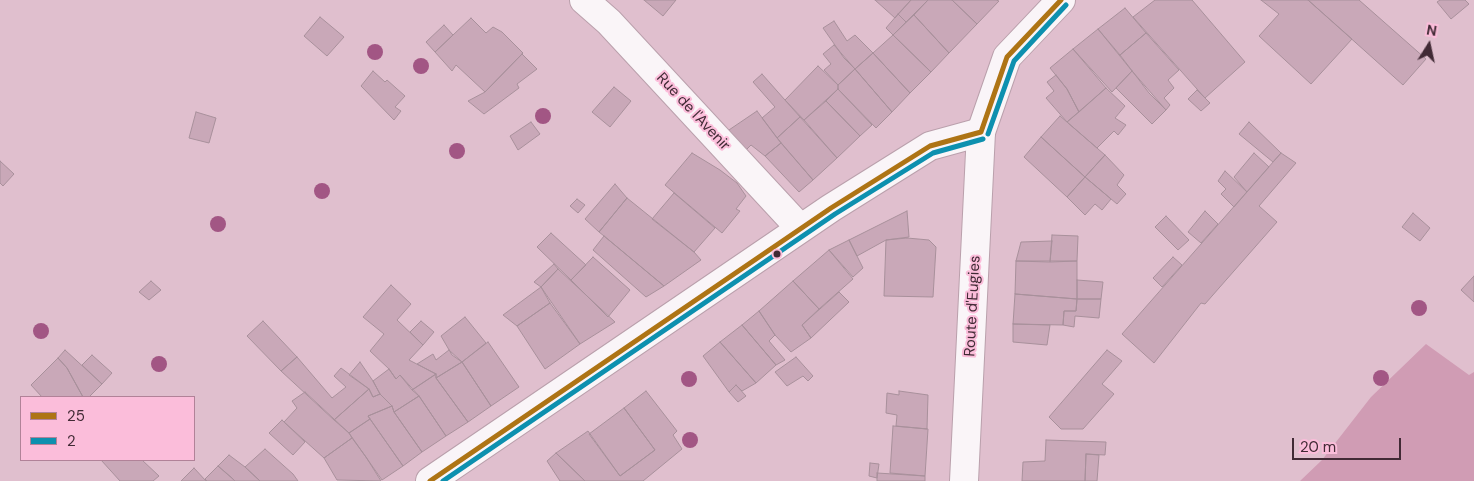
<!DOCTYPE html>
<html>
<head>
<meta charset="utf-8">
<style>
	body { margin:0 }
	#map { position:relative; width:1474px; height:481px; overflow:hidden; background:#e0bfce; font-family:"DM Sans",sans-serif }
	canvas { display:block }
	.legend { position:absolute; left:20px; top:396px; width:175px; height:65px; box-sizing:border-box; background:#fbbdda; border:1px solid #b18298; margin:0; padding:6px 9px; list-style:none; font-size:15px; color:#412a35 }
	.legend li { display:flex; align-items:center; gap:10px; height:25px }
	.legend b { width:25px; border:1px solid #b18298 }
	.north { position:absolute; left:1404px; top:20px; width:50px; height:50px; -webkit-text-stroke:4px #fbbdda; paint-order:stroke; rotate:10deg; font-size:14px; font-weight:700; line-height:20px; text-align:center; color:#412a35 }
	.north::after { content:''; display:block; margin:auto; width:18px; height:22px; background:#412a35; clip-path:polygon(50% 0,100% 100%,50% 72%,0 100%) }
	.scale { position:absolute; left:1292px; top:438px; width:109px; height:22px; box-sizing:border-box; border:2px solid #412a35; border-top:0; padding-left:6px; font-size:15px; line-height:18px; white-space:nowrap; color:#412a35; -webkit-text-stroke:4px #fbbdda; paint-order:stroke }
</style>
</head>
<body>
<div id="map">
<canvas width="1474" height="481"></canvas>
<ul class="legend">
<li><b style="height:6px;background:#ae7415"></b>25</li>
<li><b style="height:6px;background:#0d90af"></b>2</li>
</ul>
<div class="north">N</div>
<div class="scale">20 m</div>
</div>
<script>
const g = document.querySelector('canvas').getContext('2d');
g.lineJoin = 'round';
function fillPath(path, color) {
  g.fillStyle = color;
  g.fill(path, 'evenodd');
}
function shape(rows) {
  const path = new Path2D();
  for (const r of rows) {
    path.moveTo(r[0], r[1]);
    for (let i = 2; i < r.length; i += 2) path.lineTo(r[i], r[i + 1]);
  }
  return path;
}
function strokePath(path, color, width, dash) {
  g.strokeStyle = color;
  g.lineWidth = width;
  g.lineCap = dash ? 'butt' : 'round';
  g.setLineDash(dash || []);
  g.stroke(path);
}
function write(font, color, halo, rows, align = 'center') {
  g.font = font + ' "DM Sans",sans-serif';
  g.lineWidth = 4;
  g.setLineDash([]);
  g.textBaseline = 'middle';
  g.strokeStyle = halo;
  g.fillStyle = color;
  for (const [text, x, y, turn = 0] of rows) {
    g.save();
    g.translate(x, y);
    g.rotate((+turn || 0) * Math.PI / 180);
    g.textAlign = isNaN(turn) ? turn : align;
    if (halo) g.strokeText(text, 0, 0);
    g.fillText(text, 0, 0);
    g.restore();
  }
}
fillPath(shape([
	[1426,344,1469,375,1474,372,1474,481,1300,481,1322,460,1371,397]
]), '#d09cb4');
const building = shape([
	[644,0,676,0,663,16,644,0],
	[875,0,911,0,895,18,875,0],
	[911,0,928,0,906,22,898,14,911,0],
	[928,0,952,0,977,24,949,53,914,15,928,0],
	[952,0,996,0,999,1,977,24,952,0],
	[1155,0,1192,0,1245,62,1205,98,1133,17,1155,0],
	[1261,0,1308,0,1352,39,1311,84,1259,36,1279,14,1261,0],
	[1308,0,1359,0,1426,59,1403,85,1308,0],
	[1440,0,1465,0,1469,4,1451,19,1437,2,1440,0],
	[1125,8,1146,33,1120,55,1098,29,1125,8],
	[898,14,906,22,893,35,886,28,898,14],
	[914,15,949,53,931,72,893,35,914,15],
	[320,17,344,37,327,56,304,36,320,17],
	[471,18,486,33,493,27,502,32,523,53,485,92,456,65,452,71,435,52,471,18],
	[834,21,847,41,855,35,873,53,855,69,844,58,823,28,834,21],
	[444,25,453,35,435,52,426,42,444,25],
	[1098,29,1132,71,1112,92,1073,49,1098,29],
	[1146,33,1179,70,1168,80,1174,88,1164,98,1170,105,1166,110,1149,93,1120,55,1146,33],
	[893,35,931,72,910,93,873,53,893,35],
	[834,45,855,69,838,85,824,70,831,64,823,54,834,45],
	[1073,49,1106,88,1079,112,1067,89,1050,68,1073,49],
	[873,53,910,93,892,112,855,69,873,53],
	[522,54,537,69,517,84,519,88,484,114,468,101,485,92,522,54],
	[818,66,838,85,838,89,804,120,785,100,818,66],
	[855,69,892,112,876,128,838,89,838,85,855,69],
	[373,71,385,82,387,80,405,96,395,107,401,111,394,120,361,86,373,71],
	[1132,71,1166,110,1152,124,1116,88,1132,71],
	[762,74,800,117,777,138,762,118,775,107,753,82,762,74],
	[1056,75,1067,89,1079,112,1067,122,1046,98,1054,91,1047,82,1056,75],
	[614,87,631,101,610,127,592,112,614,87],
	[1106,88,1125,106,1115,118,1126,125,1118,135,1114,131,1097,148,1067,122,1106,88],
	[838,89,872,125,860,136,826,101,838,89],
	[1197,90,1210,103,1201,111,1188,99,1197,90],
	[826,101,860,136,837,158,804,120,826,101],
	[757,111,781,143,765,156,751,145,742,154,723,134,757,111],
	[196,112,216,118,209,143,189,138,196,112],
	[1060,116,1105,155,1085,177,1041,137,1060,116],
	[800,117,837,158,813,180,777,138,800,117],
	[531,122,540,134,518,150,510,136,531,122],
	[1249,122,1281,153,1273,162,1239,134,1249,122],
	[1041,137,1085,177,1067,197,1024,157,1041,137],
	[781,143,813,180,799,192,765,156,781,143],
	[692,153,720,170,737,183,746,196,736,209,740,211,722,233,665,185,692,153],
	[1254,153,1269,167,1247,192,1234,177,1254,153],
	[1281,153,1296,163,1259,206,1277,222,1205,304,1201,303,1154,363,1122,334,1281,153],
	[1105,155,1124,175,1117,185,1126,194,1117,204,1085,177,1105,155],
	[0,161,14,174,3,186,0,183,0,161],
	[1225,171,1247,192,1234,207,1221,194,1226,189,1218,181,1225,171],
	[1085,177,1111,199,1102,210,1095,204,1085,215,1067,197,1085,177],
	[615,184,627,198,599,232,585,219,615,184],
	[674,193,715,228,694,252,652,219,674,193],
	[627,198,694,252,701,260,664,286,604,236,599,232,627,198],
	[577,199,585,205,578,213,570,206,577,199],
	[907,211,909,237,886,240,857,256,849,240,907,211],
	[1205,211,1218,224,1201,243,1188,232,1205,211],
	[1413,213,1430,228,1420,241,1402,227,1413,213],
	[1166,216,1189,240,1178,250,1155,227,1166,216],
	[551,233,586,265,571,280,537,247,551,233],
	[1052,235,1078,236,1077,261,1050,262,1052,235],
	[604,236,664,286,646,297,593,250,604,236],
	[907,238,929,240,936,247,933,297,884,296,886,240,907,238],
	[849,240,863,268,853,277,829,250,849,240],
	[1052,241,1050,262,1016,261,1021,242,1052,241],
	[829,250,853,279,819,309,793,281,829,250],
	[593,257,630,290,608,317,571,280,593,257],
	[1173,257,1182,265,1162,287,1153,278,1173,257],
	[1016,261,1077,261,1077,299,1015,294,1016,261],
	[554,264,558,269,541,287,534,282,554,264],
	[558,269,615,322,580,344,541,287,558,269],
	[1474,276,1474,302,1461,290,1474,276],
	[1077,280,1103,282,1101,299,1077,299,1077,280],
	[151,281,161,290,149,300,139,292,151,281],
	[793,281,819,309,802,325,811,338,791,352,775,335,759,311,793,281],
	[391,285,411,304,397,320,423,345,409,360,436,374,412,390,400,375,396,379,389,369,370,351,384,334,363,317,391,285],
	[541,287,550,303,517,326,503,315,541,287],
	[839,292,849,302,811,338,802,325,839,292],
	[1015,294,1077,299,1076,311,1064,311,1063,325,1013,324,1015,294],
	[1077,299,1101,299,1099,318,1075,316,1074,327,1063,325,1064,311,1076,311,1077,299],
	[550,303,580,344,545,369,517,326,550,303],
	[759,311,775,335,769,341,785,360,776,365,742,325,759,311],
	[465,317,486,343,462,362,452,355,441,336,465,317],
	[263,321,297,357,281,371,247,336,263,321],
	[421,321,434,332,423,345,410,332,421,321],
	[1013,324,1050,325,1047,345,1013,342,1013,324],
	[742,325,776,365,756,383,720,342,742,325],
	[488,342,519,387,491,406,462,362,488,342],
	[720,342,735,359,756,383,742,391,736,385,729,392,703,356,720,342],
	[65,350,102,384,89,397,83,397,67,368,58,358,65,350],
	[449,350,462,362,436,378,436,374,417,364,433,354,436,360,449,350],
	[1107,350,1122,361,1102,384,1114,394,1083,429,1061,429,1049,417,1107,350],
	[92,355,112,373,102,384,82,365,92,355],
	[297,357,332,398,346,387,334,376,341,368,369,389,334,420,281,371,297,357],
	[796,357,813,376,808,381,803,376,787,386,775,372,796,357],
	[58,358,67,368,83,397,42,397,31,385,58,358],
	[360,362,373,381,380,394,373,397,369,389,349,375,360,362],
	[462,362,491,406,468,422,436,378,462,362],
	[389,369,396,379,400,375,419,396,394,412,392,406,380,394,373,381,389,369],
	[436,374,436,378,468,422,446,436,419,396,412,390,436,374],
	[736,385,746,396,738,402,729,392,736,385],
	[369,389,373,397,380,394,392,406,368,416,370,419,349,433,334,420,369,389],
	[646,391,677,431,673,435,682,449,643,481,585,481,556,453,588,431,620,476,655,450,624,408,646,391],
	[899,391,928,395,927,429,896,426,897,415,886,413,887,393,899,395,899,391],
	[305,392,349,433,352,438,324,458,284,422,297,408,292,401,305,392],
	[419,396,446,436,422,452,394,412,419,396],
	[392,406,394,412,422,452,403,466,368,416,392,406],
	[624,408,655,450,620,476,589,434,624,408],
	[370,419,403,466,382,480,349,433,370,419],
	[282,420,305,442,293,455,269,433,282,420],
	[893,426,928,429,925,476,890,473,893,426],
	[352,438,366,457,381,481,337,480,324,458,352,438],
	[1046,440,1106,442,1105,455,1086,454,1085,481,1022,481,1023,462,1045,461,1046,440],
	[265,449,293,474,298,481,260,481,245,467,265,449],
	[556,453,585,481,560,481,547,461,556,453],
	[1086,454,1099,455,1097,481,1085,481,1086,454],
	[229,455,245,467,260,481,235,481,218,466,229,455],
	[101,460,142,460,159,476,153,481,120,481,101,460],
	[870,463,879,464,877,478,869,476,870,463],
	[218,466,231,477,235,481,207,481,205,479,218,466],
	[194,468,206,481,181,481,194,468],
	[877,473,925,476,925,481,877,481,877,473]
]);
fillPath(building, '#c9a8b8');
strokePath(building, '#a8909b', 1);
const minor = shape([
	[584,0,609,22,800,228]
]);
const tertiary = shape([
	[430,481,831,208,930,146,981,132]
]);
const secondary = shape([
	[964,481,981,132,1007,57,1061,0]
]);
strokePath(minor, '#baa0ac', 30);
strokePath(tertiary, '#baa0ac', 30);
strokePath(secondary, '#baa0ac', 30);
strokePath(minor, '#faf5f8', 28);
strokePath(tertiary, '#faf5f8', 28);
strokePath(secondary, '#faf5f8', 28);
strokePath(shape([
	[981,132,1007,57,1061,0],
	[430,481,831,208,930,146,981,132]
]), '#ae7415', 5);
strokePath(shape([
	[988,134,1014,61,1066,5],
	[443,481,835,214,933,153,983,139]
]), '#0d90af', 5);
g.fillStyle = '#a25684';
for (const [x, y] of [
	[375,52],
	[421,66],
	[543,116],
	[457,151],
	[322,191],
	[218,224],
	[1419,308],
	[41,331],
	[159,364],
	[1381,378],
	[689,379],
	[690,440]
]) {
  g.beginPath();
  g.arc(x, y, 8, 0, 2 * Math.PI);
  g.fill();
}
for (const [x, y, r, color] of [
	[777,254,4.5,"#412a35"]
]) {
  const dot = new Path2D();
  dot.arc(x, y, r, 0, 2 * Math.PI);
  g.fillStyle = color;
  g.fill(dot);
  strokePath(dot, '#fbbdda', 2);
}
write('15px', '#412a35', '#fbbdda', [
	["Rue de l'Avenir",693,112,47],
	["Route d'Eugies",973,306,-87]
]);
</script>
</body>
</html>
